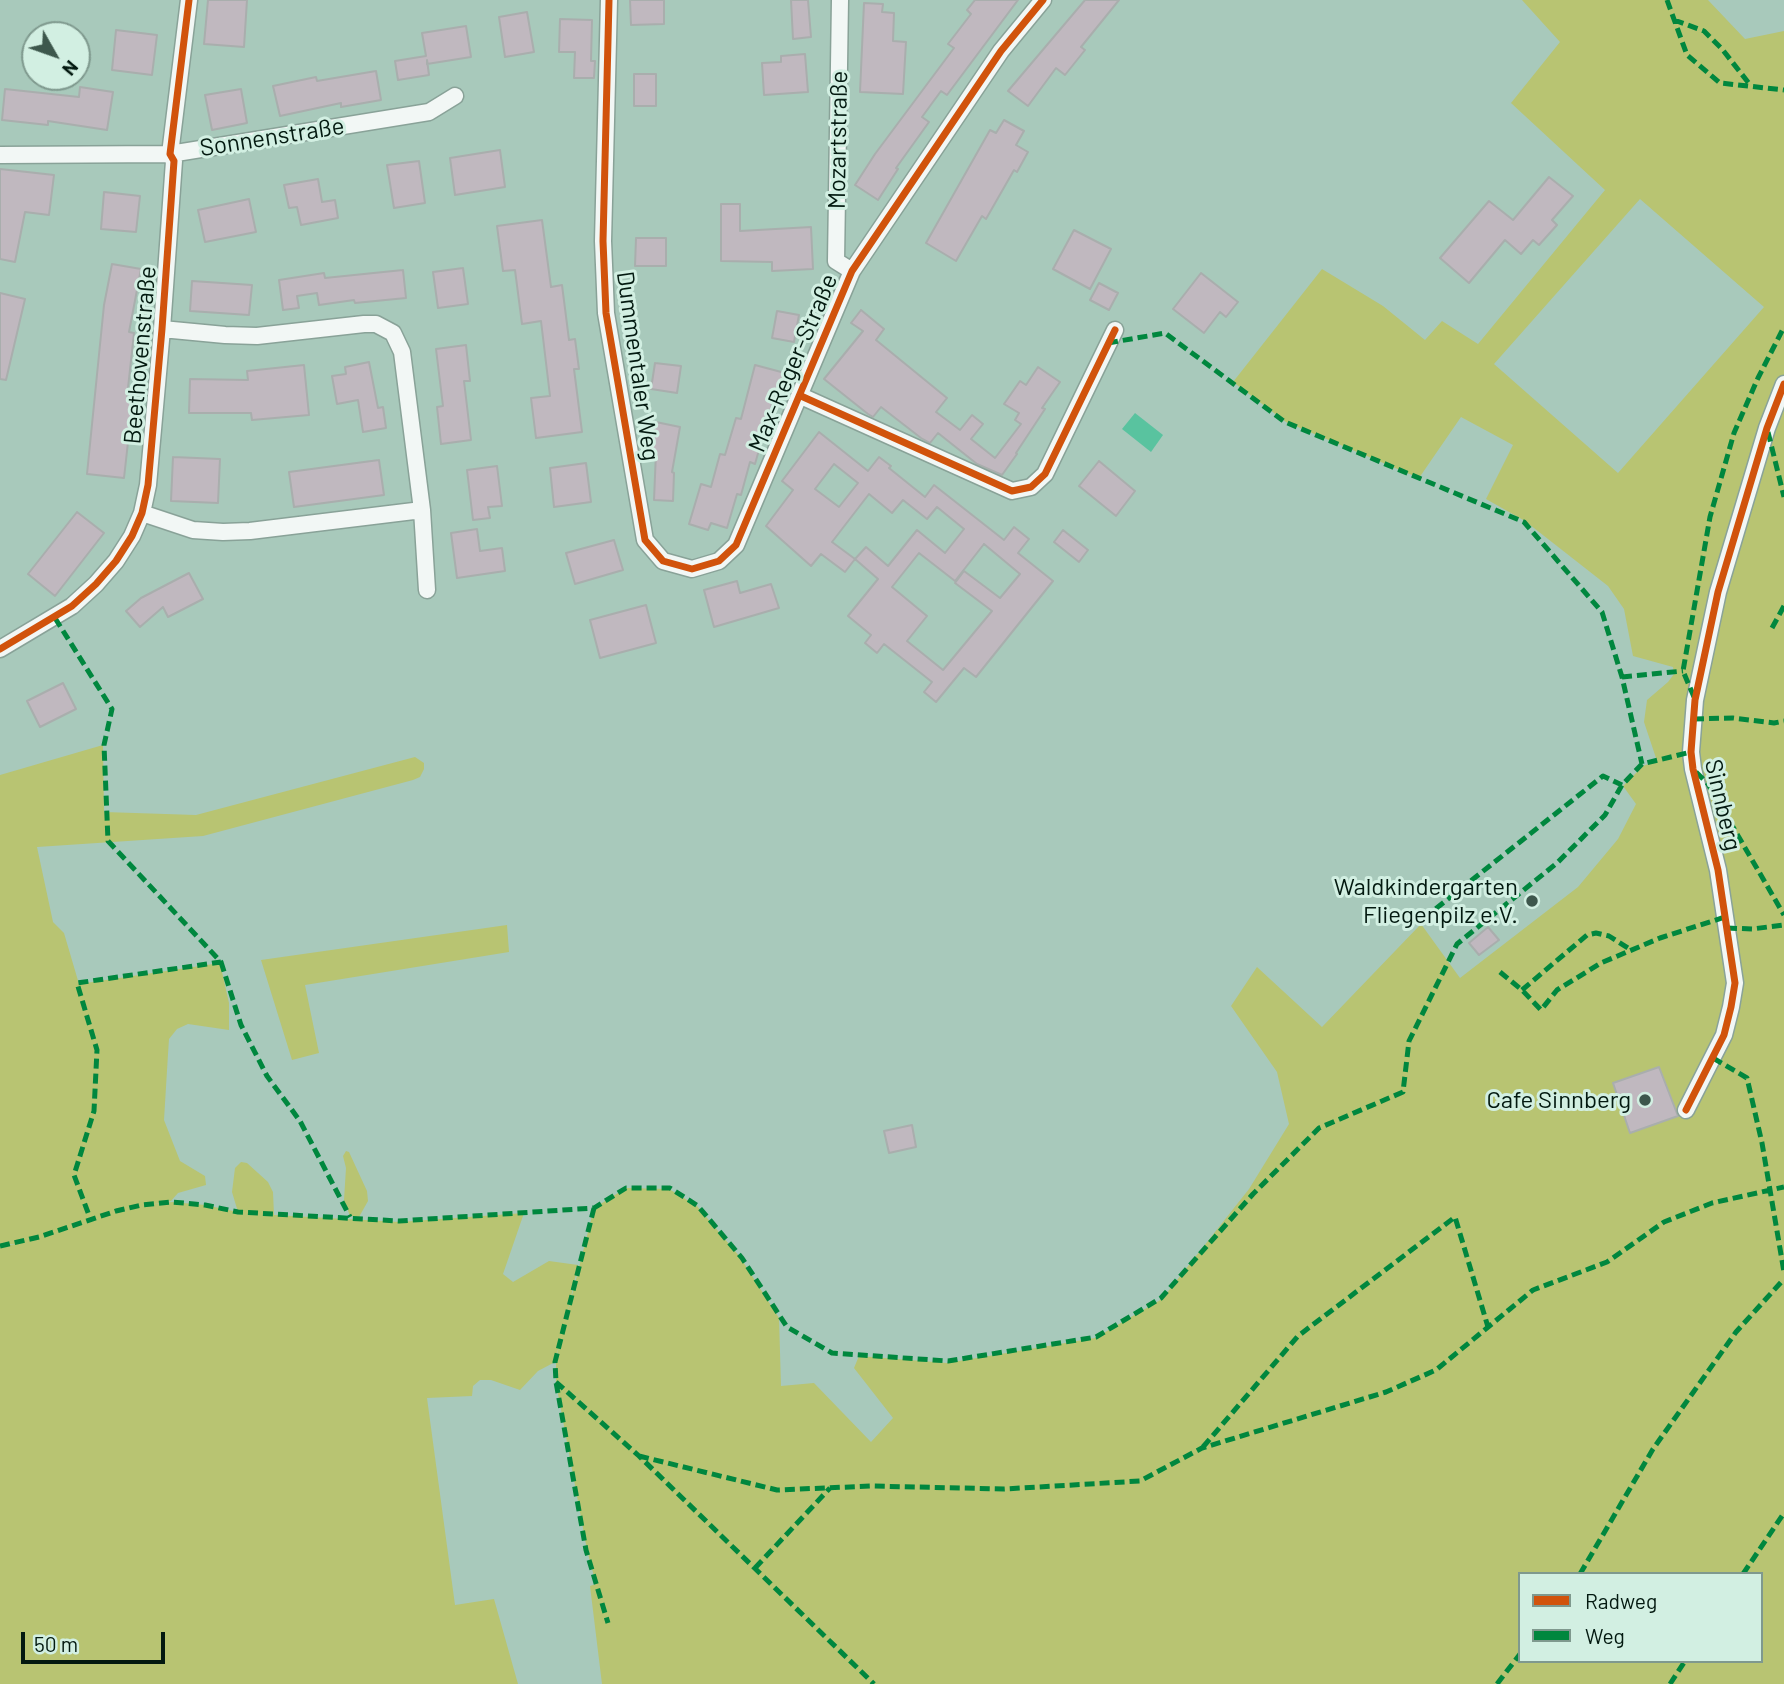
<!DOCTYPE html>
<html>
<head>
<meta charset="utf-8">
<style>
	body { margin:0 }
	#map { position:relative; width:1784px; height:1684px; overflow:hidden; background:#a8c9bb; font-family:Barlow,sans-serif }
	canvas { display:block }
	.legend { position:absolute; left:1518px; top:1572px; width:245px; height:91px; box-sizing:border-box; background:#d2efe2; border:2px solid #7f998e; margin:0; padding:9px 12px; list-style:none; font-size:21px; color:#031910 }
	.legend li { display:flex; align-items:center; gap:14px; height:35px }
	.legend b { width:35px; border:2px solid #7f998e }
	.north { position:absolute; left:21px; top:21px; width:70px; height:70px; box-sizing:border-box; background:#d2efe2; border:2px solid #7f998e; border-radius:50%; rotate:130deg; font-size:19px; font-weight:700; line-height:28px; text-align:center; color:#031910 }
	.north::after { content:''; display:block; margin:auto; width:24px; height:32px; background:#3d574c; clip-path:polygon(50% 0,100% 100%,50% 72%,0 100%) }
	.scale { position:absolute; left:21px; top:1632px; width:144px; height:32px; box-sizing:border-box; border:4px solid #031910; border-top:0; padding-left:9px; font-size:21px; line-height:24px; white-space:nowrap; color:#031910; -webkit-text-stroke:5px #d2efe2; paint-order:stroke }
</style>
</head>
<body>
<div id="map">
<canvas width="1784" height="1684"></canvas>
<ul class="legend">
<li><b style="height:9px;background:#d1530c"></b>Radweg</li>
<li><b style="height:9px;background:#00873e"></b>Weg</li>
</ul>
<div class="north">N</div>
<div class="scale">50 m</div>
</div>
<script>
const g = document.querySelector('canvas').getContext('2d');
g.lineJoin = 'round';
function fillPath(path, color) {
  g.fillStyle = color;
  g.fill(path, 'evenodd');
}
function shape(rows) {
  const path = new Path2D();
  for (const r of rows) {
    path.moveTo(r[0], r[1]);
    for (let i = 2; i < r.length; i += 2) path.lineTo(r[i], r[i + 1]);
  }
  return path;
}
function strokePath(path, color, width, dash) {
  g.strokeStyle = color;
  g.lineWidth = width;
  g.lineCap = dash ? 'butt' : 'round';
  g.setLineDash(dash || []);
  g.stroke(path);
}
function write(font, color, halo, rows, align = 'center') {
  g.font = font + ' Barlow,sans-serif';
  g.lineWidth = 6;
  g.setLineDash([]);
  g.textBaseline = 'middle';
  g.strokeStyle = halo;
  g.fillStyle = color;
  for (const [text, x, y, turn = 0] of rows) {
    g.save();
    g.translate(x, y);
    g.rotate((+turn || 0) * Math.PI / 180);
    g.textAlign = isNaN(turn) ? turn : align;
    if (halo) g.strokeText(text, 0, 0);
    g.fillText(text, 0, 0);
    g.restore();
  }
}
fillPath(shape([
	[1522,0,1708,0,1745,39,1784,31,1784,1684,602,1684,590,1586,596,1584,587,1550,556,1383,556,1362,559,1345,555,1362,538,1371,520,1390,491,1380,480,1380,473,1386,472,1396,427,1398,455,1605,494,1599,518,1684,0,1684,0,1247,16,1244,0,1245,0,775,103,745,104,812,196,815,415,757,424,763,424,769,420,777,413,780,203,836,37,847,53,922,64,933,79,984,220,963,229,1003,229,1030,188,1024,177,1029,169,1039,168,1054,164,1120,180,1161,205,1176,206,1185,178,1193,171,1201,153,1204,172,1202,205,1205,238,1212,232,1192,235,1168,241,1162,247,1163,268,1182,273,1192,274,1215,400,1222,524,1213,503,1274,513,1282,549,1261,578,1265,567,1315,594,1208,626,1188,669,1189,697,1206,740,1257,779,1318,781,1386,814,1383,871,1442,893,1418,854,1368,859,1356,947,1363,1095,1338,1162,1299,1249,1189,1289,1124,1277,1072,1231,1006,1257,967,1322,1027,1421,924,1460,978,1578,887,1618,839,1636,804,1623,786,1643,766,1657,761,1644,722,1647,700,1668,682,1674,674,1673,667,1633,656,1624,609,1608,586,1525,521,1486,499,1513,445,1461,417,1419,478,1286,422,1233,382,1322,269,1383,306,1425,340,1442,321,1478,344,1605,190,1511,103,1560,42],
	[1640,199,1764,307,1618,473,1494,364],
	[1520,1574,1761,1574,1761,1661,1520,1661],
	[507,925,509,952,305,985,319,1053,292,1060,261,960],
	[346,1151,349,1152,367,1191,368,1201,359,1217,350,1216,344,1200,346,1168,343,1156]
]), '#b8c472');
fillPath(shape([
	[1135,413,1163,435,1151,452,1122,429]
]), '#59c39f');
const building = shape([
	[208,0,247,0,244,47,204,44,208,0],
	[630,0,664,0,664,24,631,25,630,0],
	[791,0,808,0,811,37,793,39,791,0],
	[975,0,1018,0,947,95,941,91,922,117,929,122,896,168,898,169,878,200,855,185,875,154,954,48,948,44,971,14,967,10,975,0],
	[1085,0,1119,0,1081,47,1085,50,1065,75,1056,68,1028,106,1008,91,1085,0],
	[864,3,883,4,882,12,894,13,893,41,906,42,903,94,860,92,864,3],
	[527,12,534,52,505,57,499,17,527,12],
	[560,19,592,20,591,61,595,61,594,78,574,78,575,52,559,52,560,19],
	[466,26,471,57,427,64,427,60,429,75,398,80,395,61,426,56,422,33,466,26],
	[116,30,157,35,152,75,112,70,116,30],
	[805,54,808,92,764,95,762,63,781,62,781,56,805,54],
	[376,71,381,100,341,107,341,103,280,116,273,86,316,77,317,81,376,71],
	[634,74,656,74,656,106,634,106,634,74],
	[80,87,113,92,107,130,48,121,48,125,2,120,5,89,79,97,80,87],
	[241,89,247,123,212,130,205,95,241,89],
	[1004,120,1024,131,1016,145,1028,152,1017,172,1014,170,986,219,982,216,956,261,926,243,990,130,996,133,1004,120],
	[500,150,505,187,455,195,450,158,500,150],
	[419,161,425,203,394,208,387,165,419,161],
	[0,169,54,175,49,215,25,212,15,262,0,259,0,169],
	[1549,177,1573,196,1552,220,1557,225,1539,245,1533,240,1521,254,1505,240,1469,283,1440,258,1489,201,1513,220,1549,177],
	[318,179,322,202,335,200,338,218,301,225,297,207,289,208,284,185,318,179],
	[104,192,140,196,136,232,101,229,104,192],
	[249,199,256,232,205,242,198,210,249,199],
	[721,204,740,204,740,231,811,227,813,269,772,271,772,262,721,261,721,204],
	[542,220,551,287,562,285,569,340,575,339,579,369,574,369,582,432,536,438,531,398,550,396,541,321,522,324,515,270,503,271,497,226,542,220],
	[1074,230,1111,249,1090,289,1053,269,1074,230],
	[636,238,666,238,666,266,635,266,636,238],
	[112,264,141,269,129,332,134,333,127,397,133,397,124,478,87,474,104,305,112,264],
	[463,268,468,304,438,308,433,272,463,268],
	[403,270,406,298,355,303,354,300,319,305,317,293,297,296,299,308,283,310,279,280,324,273,325,278,403,270],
	[1201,273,1238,302,1226,317,1220,312,1204,333,1173,309,1201,273],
	[192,281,252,285,249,315,190,311,192,281],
	[1099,283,1118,293,1109,310,1090,300,1099,283],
	[0,293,25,299,6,380,0,379,0,293],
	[861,310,884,329,876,340,947,398,936,412,960,430,972,415,983,424,971,439,995,458,1021,424,1015,420,1019,413,1004,404,1020,381,1026,385,1038,367,1060,382,1042,408,1045,409,1016,453,1017,454,1002,475,977,464,938,433,930,443,921,438,881,407,873,417,868,414,824,379,863,331,851,323,861,310],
	[777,311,799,315,794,342,772,338,777,311],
	[466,345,470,381,464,381,471,440,441,444,437,407,443,406,436,349,466,345],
	[369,362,378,408,383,407,386,428,363,432,358,400,337,404,332,376,346,374,345,367,369,362],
	[655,363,681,366,677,393,651,389,655,363],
	[304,365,309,415,252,420,251,413,189,413,190,379,248,380,247,371,304,365],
	[755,365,785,373,776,405,772,404,755,464,750,462,741,495,737,494,727,528,711,523,708,530,689,524,701,484,711,487,720,454,725,455,736,418,741,419,755,365],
	[651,421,680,427,672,472,674,473,673,501,654,500,656,452,646,450,651,421],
	[819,432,868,471,879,457,891,466,889,468,925,497,934,485,1004,540,1014,527,1029,539,1018,553,1053,581,976,677,964,668,936,702,924,692,932,682,884,644,877,653,865,643,871,635,848,616,878,579,855,559,866,547,888,566,917,530,945,553,964,529,937,507,927,519,903,500,892,513,869,494,832,542,855,559,845,572,821,554,811,566,766,526,793,490,782,481,819,432],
	[834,464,858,483,839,507,815,489,834,464],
	[984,544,1020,574,1000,598,964,571,955,583,992,611,943,670,907,641,927,616,892,587,919,553,955,581,984,544],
	[173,457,220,459,218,503,171,501,173,457],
	[379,460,384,495,294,507,289,472,379,460],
	[1099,461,1135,491,1116,516,1079,486,1099,461],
	[586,463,591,502,554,507,550,468,586,463],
	[497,466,502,506,488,507,490,518,473,520,467,470,497,466],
	[77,512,104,533,55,596,28,574,77,512],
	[477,529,480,551,502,548,505,571,457,578,451,533,477,529],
	[1063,530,1088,550,1079,562,1054,542,1063,530],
	[614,540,623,570,575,584,566,553,614,540],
	[189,573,203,599,168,617,163,607,140,627,126,611,141,598,189,573],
	[737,581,740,593,771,584,779,608,714,627,704,590,737,581],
	[646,605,656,643,600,658,590,620,646,605],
	[63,683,76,709,40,727,27,701,63,683],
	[1488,927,1499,940,1479,955,1469,943,1488,927],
	[1659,1067,1678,1116,1630,1133,1613,1083,1659,1067],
	[912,1125,916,1147,889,1153,884,1131,912,1125]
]);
fillPath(building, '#c0b8bf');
strokePath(building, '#a9aead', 2);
const minor = shape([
	[609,0,603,241,606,313,645,540,663,561,692,569,719,561,736,545,852,271,1001,51,1043,0],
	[840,0,836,261,852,271],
	[0,155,170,154,429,112,455,96],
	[801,396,1012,491,1031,487,1045,474,1115,330],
	[422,510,427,590],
	[142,513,193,530,223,532,250,531,422,510,402,352,393,333,376,324,364,324,257,336,225,335,162,329],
	[0,649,72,606,96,584,116,561,132,536,142,513,148,485,162,329,174,161,170,154,189,0],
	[1686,1110,1724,1035,1731,1007,1735,983,1718,870,1693,769,1691,752,1695,700,1718,592,1767,428,1784,384]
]);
strokePath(minor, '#89a298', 19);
strokePath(minor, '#f2f7f5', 16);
strokePath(shape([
	[1667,0,1687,55,1720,83,1784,90],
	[1674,20,1704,31,1722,49,1751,86],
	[1108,343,1165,333,1285,422,1524,522,1602,612,1622,677,1642,764],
	[1768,432,1784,497],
	[55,618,112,709,104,745,108,841,221,962,77,983,97,1050,94,1111,74,1175,90,1218],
	[1772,628,1784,606],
	[1622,677,1683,671],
	[1694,697,1683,671,1710,517,1734,433,1758,378,1784,327],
	[1694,719,1733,718,1774,723,1784,721],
	[1696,772,1708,784,1784,915],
	[1424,918,1603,776,1622,785],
	[1727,928,1752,929,1784,925],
	[221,962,241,1025,267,1076,300,1121,350,1217],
	[1500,972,1522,990,1541,1010,1557,990,1601,963,1660,938,1725,917],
	[1522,990,1587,935,1596,933,1609,936,1631,950],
	[1713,1058,1747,1078,1762,1143,1784,1272],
	[594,1208,555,1362,556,1382,586,1550,608,1623],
	[0,1246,39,1237,116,1211,142,1205,172,1202,205,1205,238,1212,399,1221,594,1208,626,1188,670,1188,698,1206,742,1258,787,1327,832,1353,948,1361,1096,1337,1161,1298,1253,1194,1319,1128,1403,1092,1409,1041,1457,944,1557,863,1605,815,1622,785,1642,764,1691,752],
	[556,1382,639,1456,874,1684],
	[1203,1447,1298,1336,1455,1217,1488,1327],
	[639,1456,777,1490,872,1486,1004,1489,1140,1481,1202,1448,1386,1392,1436,1370,1533,1290,1607,1262,1664,1222,1712,1203,1784,1187],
	[755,1568,830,1488],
	[1580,1574,1653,1449,1736,1332,1784,1279],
	[1743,1574,1784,1513],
	[1497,1684,1520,1654],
	[1670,1684,1685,1661]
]), '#00873e', 5, [10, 5]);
strokePath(shape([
	[609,0,603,241,606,313,645,540,663,561,692,569,719,561,736,545,852,271,1001,51,1043,0],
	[801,396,1012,491,1031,487,1045,474,1115,330],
	[0,649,72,606,96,584,116,561,132,536,142,513,148,485,162,329,174,161,170,154,189,0],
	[1686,1110,1724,1035,1731,1007,1735,983,1718,870,1693,769,1691,752,1695,700,1718,592,1767,428,1784,384]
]), '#d1530c', 7);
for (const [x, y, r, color] of [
	[1532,901,7,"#3d574c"],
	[1645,1100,7,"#3d574c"]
]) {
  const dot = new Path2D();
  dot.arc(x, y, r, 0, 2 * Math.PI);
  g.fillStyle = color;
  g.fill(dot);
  strokePath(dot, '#d2efe2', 2.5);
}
write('24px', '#031910', '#d2efe2', [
	["Sonnenstraße",272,137,-9],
	["Mozartstraße",838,140,-89],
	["Beethovenstraße",140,355,-85],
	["Max-Reger-Straße",793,363,-67],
	["Dummentaler Weg",638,366,82],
	["Sinnberg",1723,805,77]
]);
write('24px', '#031910', '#d2efe2', [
	["Waldkindergarten",1518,887],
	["Fliegenpilz e.V.",1518,915],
	["Cafe Sinnberg",1631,1100]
], 'right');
</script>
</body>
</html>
